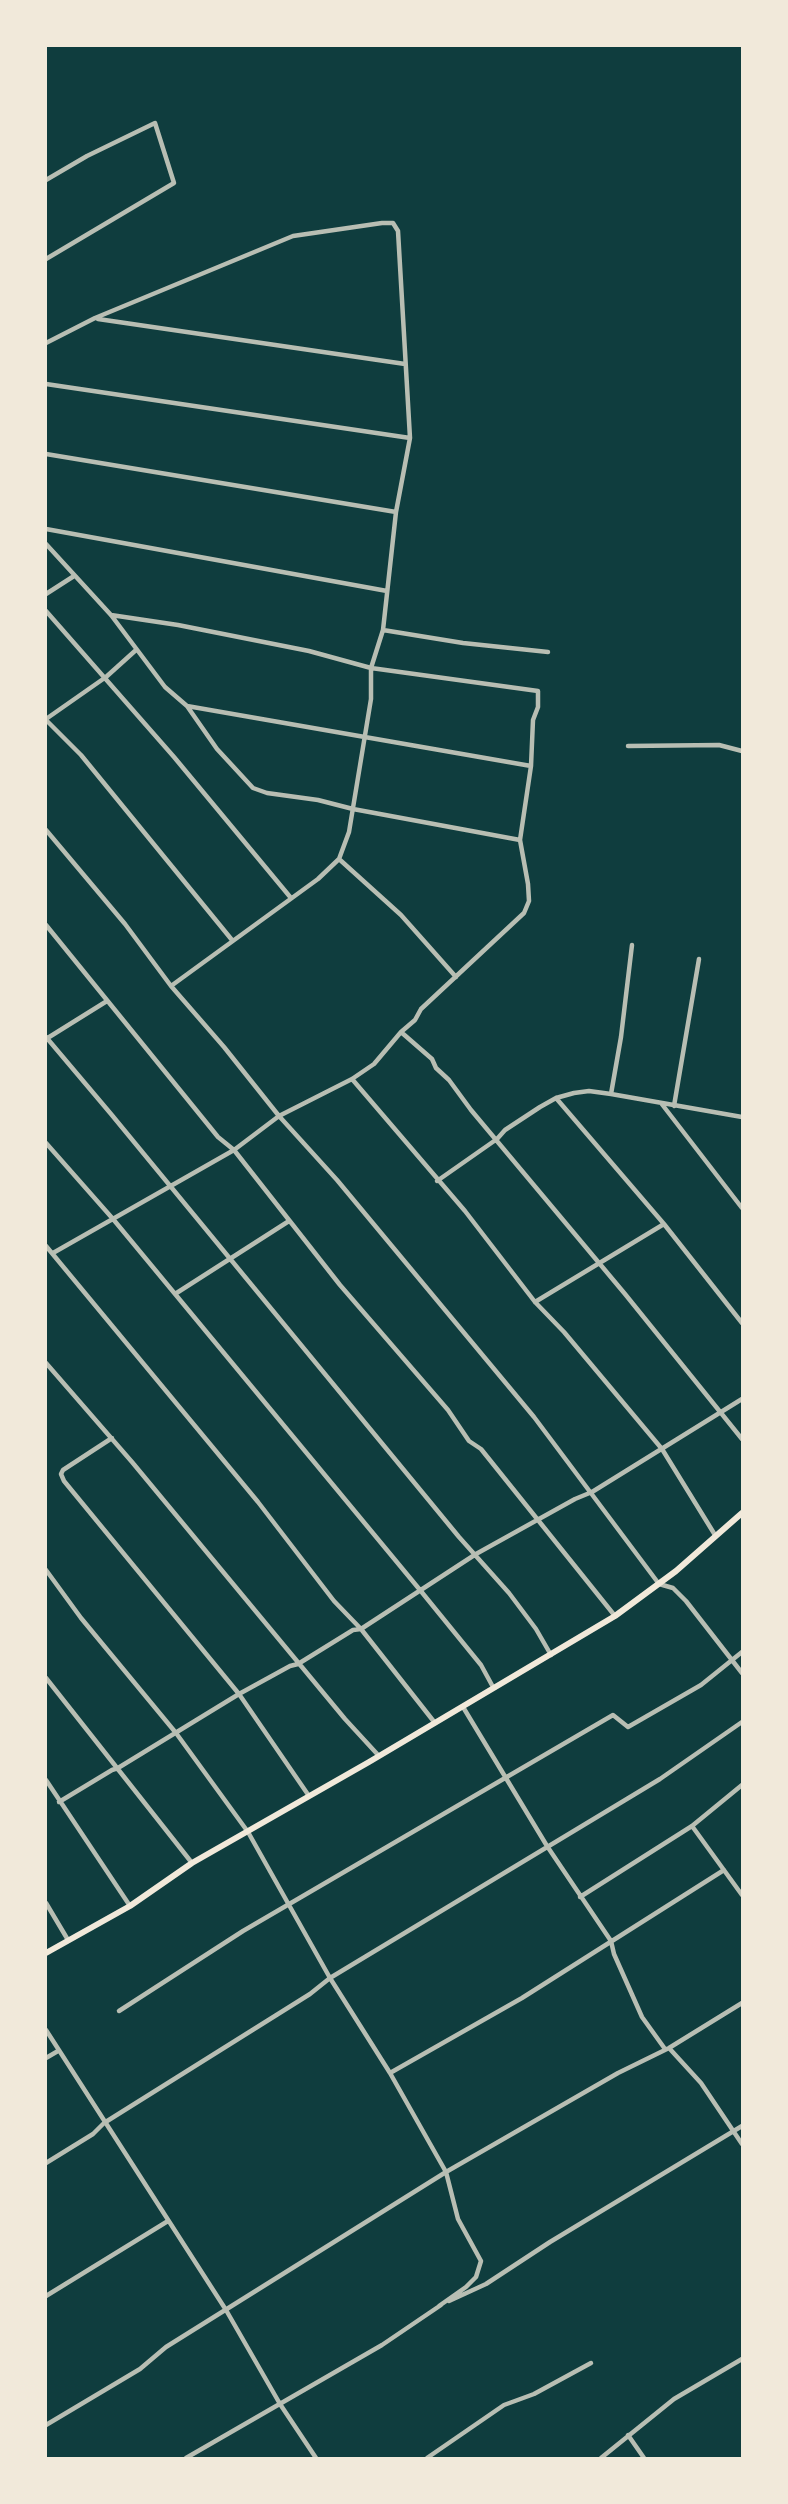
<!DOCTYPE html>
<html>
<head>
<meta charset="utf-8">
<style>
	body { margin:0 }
	#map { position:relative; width:788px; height:2504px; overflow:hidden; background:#0f3d3e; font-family:Lato,sans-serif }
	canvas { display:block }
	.frame { position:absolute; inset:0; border:47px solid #f1e9da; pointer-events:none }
</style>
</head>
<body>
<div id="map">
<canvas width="788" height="2504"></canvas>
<div class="frame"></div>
</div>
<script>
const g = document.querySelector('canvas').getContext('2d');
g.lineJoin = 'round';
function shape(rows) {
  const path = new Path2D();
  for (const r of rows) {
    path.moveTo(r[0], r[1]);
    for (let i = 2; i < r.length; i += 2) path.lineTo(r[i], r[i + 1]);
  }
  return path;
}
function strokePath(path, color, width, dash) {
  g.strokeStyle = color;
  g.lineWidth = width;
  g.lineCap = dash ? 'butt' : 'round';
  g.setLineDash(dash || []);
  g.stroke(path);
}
strokePath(shape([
	[46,180,87,156,155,123,174,183,46,259],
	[98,319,405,364],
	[46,343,95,318,293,236,382,223,393,223,398,231,410,438,396,512,383,630,371,668,371,699,349,832,339,859,318,879,171,986],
	[46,384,410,438],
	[46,454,396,512],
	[46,529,387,591],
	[46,544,111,615,165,687,187,706,217,749,253,788,267,793,318,800,353,809,520,840],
	[46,594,74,576],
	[46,611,174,757,291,898],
	[383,630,463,643,548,652],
	[187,706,531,766],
	[46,719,106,677,136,650],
	[46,720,81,755,232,940],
	[628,746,719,745,742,751],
	[46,830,125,924,171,986,224,1047,279,1116,337,1180,534,1417,659,1584,673,1588,686,1601,742,1673],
	[339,859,401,915,456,977],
	[46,925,218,1137,234,1150,340,1285,448,1410,469,1441,481,1449,615,1616],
	[401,1032,432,1059,436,1068,449,1080,471,1110,625,1294,742,1439],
	[46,1037,111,1114,459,1537,509,1593,536,1629,551,1655],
	[46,1039,107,1001],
	[352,1079,465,1211,535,1302,564,1332,662,1449,715,1535],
	[611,1094,621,1037,632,945],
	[556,1098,664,1224,742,1323],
	[661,1103,742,1208],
	[674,1106,699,959],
	[46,1143,113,1219,420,1590,481,1665,493,1687],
	[437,1181,497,1139,505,1130,540,1107,556,1098,574,1093,589,1091,611,1094,742,1117],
	[46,1246,258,1502,334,1601,361,1629,435,1723],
	[53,1253,234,1150,279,1116,352,1079,374,1064,401,1032,415,1020,421,1009,524,913,529,901,528,884,520,840,531,766,533,720,538,707,538,691,371,668,309,651,178,625,111,615],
	[175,1294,289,1221],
	[535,1302,664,1224],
	[46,1363,132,1462,345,1719,379,1756],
	[112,1438,63,1470,61,1474,64,1481,239,1694,309,1796],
	[46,1570,81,1618,176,1733,248,1832,330,1978,390,2073,446,2172,458,2219,481,2261,476,2277,466,2287,439,2306],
	[46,1678,192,1863],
	[463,1707,547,1846,611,1941,614,1954,642,2017,665,2049],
	[46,1780,130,1906],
	[59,1802,112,1770,118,1768,239,1694,290,1666,298,1664,353,1630,361,1629,476,1554,575,1499,592,1492,742,1399],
	[692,1826,742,1895],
	[580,1897,692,1826,742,1785],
	[46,1903,68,1940],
	[119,2011,243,1931,613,1715,628,1727,701,1685,742,1652],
	[46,2030,226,2310,280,2404,316,2458],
	[669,2048,701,2083,742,2144],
	[46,2058,58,2051],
	[390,2073,522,1998,724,1870],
	[46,2163,93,2134,104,2123,310,1994,330,1978,660,1779,742,1722],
	[46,2296,168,2221],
	[449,2301,486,2284,550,2242,742,2126],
	[46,2425,140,2369,166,2347,446,2172,618,2073,669,2048,742,2003],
	[628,2435,644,2458],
	[186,2458,382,2345,441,2305],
	[427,2458,504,2405,534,2394,591,2363],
	[601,2458,674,2399,742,2359]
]), '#b8beb3', 4.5);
strokePath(shape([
	[46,1953,130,1906,192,1863,369,1762,615,1616,676,1571,742,1513]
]), '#f1e9da', 6);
</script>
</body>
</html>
